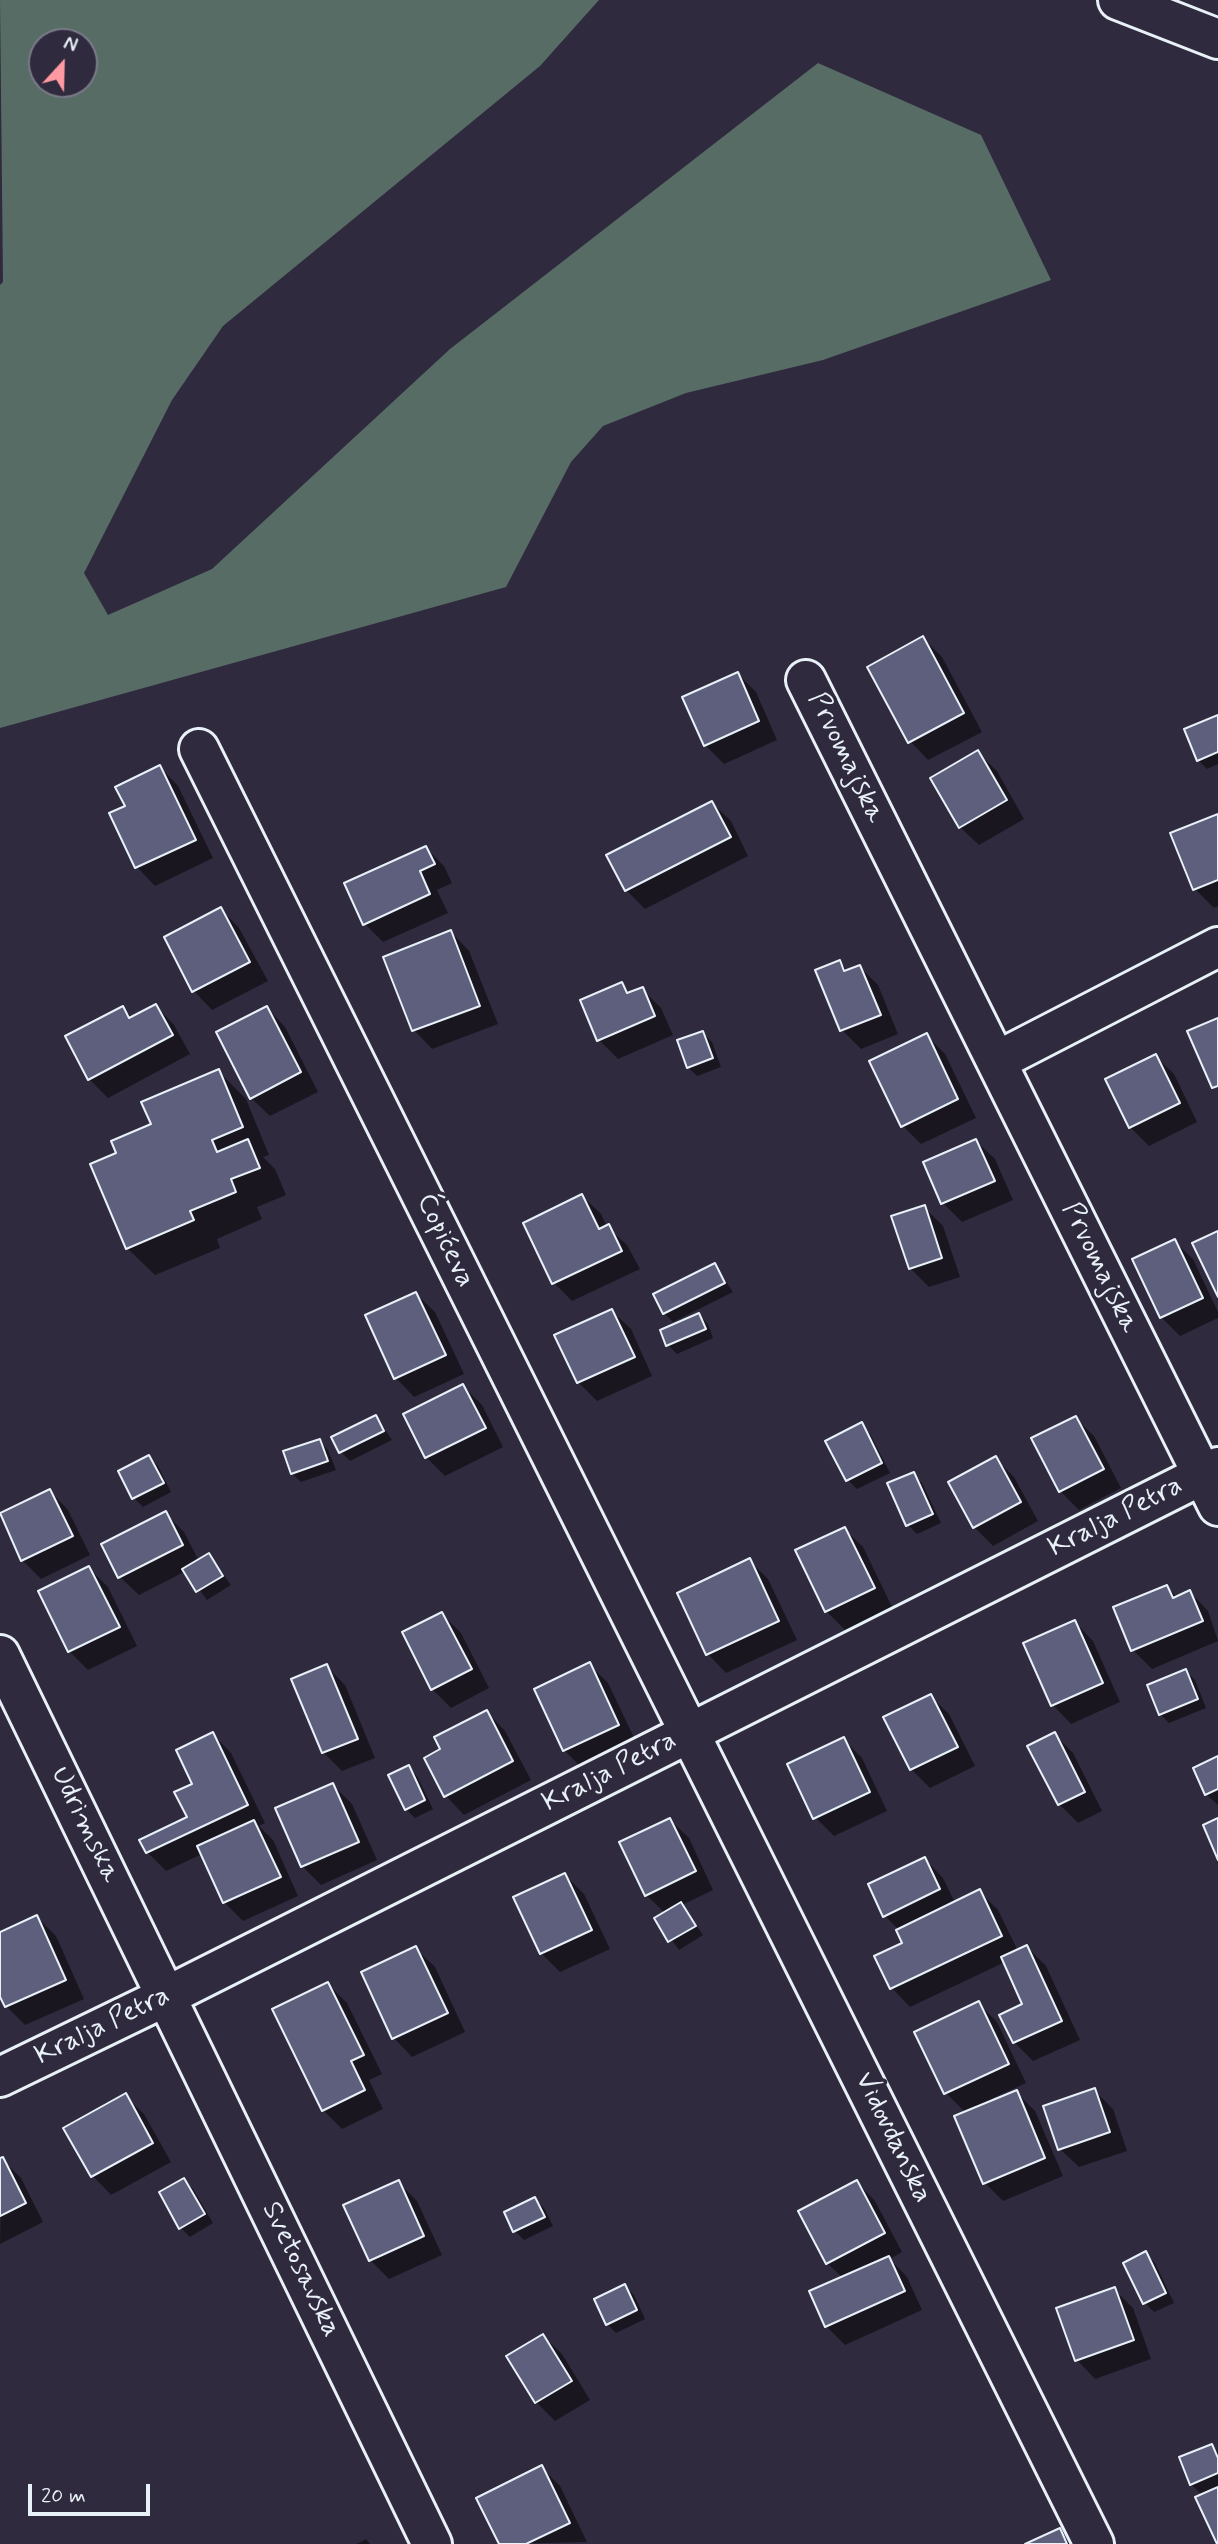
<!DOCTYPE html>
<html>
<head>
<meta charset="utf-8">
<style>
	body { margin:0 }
	#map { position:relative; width:1218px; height:2544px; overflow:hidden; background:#2f2a3d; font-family:Mynerve,sans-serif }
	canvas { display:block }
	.north { position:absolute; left:28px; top:28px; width:70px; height:70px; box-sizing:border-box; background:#2f2a3d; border:2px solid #797a88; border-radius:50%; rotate:22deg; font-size:19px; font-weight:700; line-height:28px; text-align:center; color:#e8f1f8 }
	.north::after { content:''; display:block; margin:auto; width:24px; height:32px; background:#ff9aa2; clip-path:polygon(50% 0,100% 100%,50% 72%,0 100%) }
	.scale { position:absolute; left:28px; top:2484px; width:122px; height:32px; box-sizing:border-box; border:4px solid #e8f1f8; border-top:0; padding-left:9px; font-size:21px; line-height:24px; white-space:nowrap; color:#e8f1f8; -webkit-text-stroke:5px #2f2a3d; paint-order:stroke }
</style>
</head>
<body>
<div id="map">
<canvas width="1218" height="2544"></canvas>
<div class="north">N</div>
<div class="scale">20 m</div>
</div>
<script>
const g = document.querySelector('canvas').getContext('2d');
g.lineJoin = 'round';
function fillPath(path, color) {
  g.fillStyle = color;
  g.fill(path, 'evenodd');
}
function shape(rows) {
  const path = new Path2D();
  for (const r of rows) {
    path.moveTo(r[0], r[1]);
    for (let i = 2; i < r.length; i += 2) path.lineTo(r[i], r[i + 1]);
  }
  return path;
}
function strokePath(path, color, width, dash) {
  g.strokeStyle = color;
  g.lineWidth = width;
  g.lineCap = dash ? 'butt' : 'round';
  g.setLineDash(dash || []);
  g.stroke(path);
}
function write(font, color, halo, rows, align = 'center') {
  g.font = font + ' Mynerve,sans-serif';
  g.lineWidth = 7;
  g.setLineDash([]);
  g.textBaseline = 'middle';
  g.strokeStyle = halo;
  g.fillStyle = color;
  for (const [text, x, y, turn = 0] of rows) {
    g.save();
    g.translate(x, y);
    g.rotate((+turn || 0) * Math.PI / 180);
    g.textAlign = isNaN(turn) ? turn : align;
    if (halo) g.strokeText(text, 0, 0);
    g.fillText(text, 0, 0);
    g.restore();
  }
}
fillPath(shape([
	[0,0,599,0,540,66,223,326,172,400,84,573,108,615,212,569,450,349,818,63,981,135,1051,280,823,360,686,393,603,426,571,462,506,587,0,728,0,285,3,282],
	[42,42,84,42,84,84,42,84]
]), '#586c66');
fillPath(shape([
	[923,638,942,657,982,732,928,760,910,741],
	[738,674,756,692,777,740,724,764,705,745],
	[1218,717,1218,764,1207,769,1198,760],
	[978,753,997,771,1024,819,979,845,960,827],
	[160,767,178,786,213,858,155,886,137,867],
	[712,803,731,821,748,856,645,909,626,890],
	[1218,816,1218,906,1214,908,1195,889],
	[426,848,444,866,452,883,437,890,448,913,383,942,365,924],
	[221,909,239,928,268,981,212,1010,194,991],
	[451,932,469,951,498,1024,432,1049,414,1030,385,958],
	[839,962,848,971,860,967,878,985,898,1034,861,1049,842,1030],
	[622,984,631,994,642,989,661,1008,673,1035,618,1059,599,1040,582,1001],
	[156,1006,174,1025,190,1054,108,1098,89,1079,123,1008,133,1018],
	[267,1008,285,1027,318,1092,270,1116,251,1098],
	[703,1033,712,1042,721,1067,697,1076,688,1067],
	[926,1035,945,1054,976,1118,921,1144,903,1126],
	[1155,1056,1174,1074,1197,1122,1149,1146,1130,1127],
	[218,1071,246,1099,269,1155,263,1157,275,1169,286,1195,257,1207,262,1219,217,1239,220,1248,155,1275,127,1248,118,1154],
	[976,1141,995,1159,1013,1200,962,1222,943,1203,925,1163],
	[582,1196,601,1214,607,1227,627,1245,640,1269,572,1301,554,1283],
	[924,1207,943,1226,960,1277,929,1287,910,1268],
	[1174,1241,1193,1259,1218,1312,1218,1318,1180,1336,1161,1317],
	[715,1266,733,1292,673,1322,664,1313],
	[416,1294,435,1312,464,1374,414,1397,396,1378],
	[612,1311,631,1329,652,1376,597,1401,578,1382],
	[699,1315,708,1324,713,1338,677,1354,668,1345],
	[463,1386,482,1405,503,1447,445,1476,426,1457],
	[376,1417,392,1440,350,1461,341,1452],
	[1075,1418,1094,1436,1121,1488,1079,1510,1060,1491],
	[861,1425,870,1434,890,1473,857,1489,848,1480],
	[319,1441,328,1450,336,1470,301,1482,292,1473],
	[149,1457,158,1466,171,1492,143,1507,134,1498],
	[996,1459,1014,1477,1038,1521,993,1546,974,1527],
	[913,1474,922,1483,941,1523,917,1534,908,1525],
	[50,1491,68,1510,90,1555,41,1579,22,1560],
	[165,1513,184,1532,199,1561,209,1555,231,1585,207,1600,186,1571,139,1595,120,1577],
	[844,1529,863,1547,892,1607,845,1630,826,1611],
	[749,1560,768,1579,797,1640,726,1673,708,1654,679,1594],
	[89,1568,108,1587,137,1646,88,1670,69,1651,40,1592],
	[1167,1587,1178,1598,1190,1592,1208,1611,1218,1641,1152,1669,1133,1650],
	[442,1614,461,1633,489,1688,451,1708,432,1689],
	[1075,1622,1093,1641,1120,1702,1071,1724,1053,1705,1025,1644],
	[589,1664,608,1683,637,1744,583,1769,564,1750],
	[326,1666,345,1685,375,1758,342,1771,323,1752],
	[1186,1671,1195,1680,1206,1708,1169,1723,1160,1714],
	[930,1696,949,1714,975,1766,930,1788,911,1769],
	[487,1712,505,1731,531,1780,464,1815,446,1796,426,1758,442,1750],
	[213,1734,231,1753,265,1823,259,1826,273,1840,298,1896,243,1921,224,1902,202,1854,166,1871,147,1852,189,1818,195,1784],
	[1054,1734,1073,1753,1102,1811,1078,1823,1059,1804],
	[843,1739,862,1758,887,1811,834,1836,815,1817],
	[1218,1758,1218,1805,1206,1794],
	[408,1767,417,1776,433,1809,415,1818,406,1809],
	[333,1785,352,1804,377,1860,321,1885,302,1866],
	[670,1820,689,1838,713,1890,682,1905,703,1935,679,1950,656,1919,665,1913,646,1895],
	[925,1859,943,1878,955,1903,980,1892,998,1910,1018,1951,1027,1947,1046,1966,1080,2040,1033,2061,1014,2042,1025,2005,1005,1962,910,2007,892,1988,905,1943,899,1930,885,1916],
	[565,1875,584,1894,610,1949,560,1972,541,1953],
	[37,1917,56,1936,84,1999,25,2025,6,2006,0,1992,0,1934],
	[416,1949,435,1967,465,2032,412,2057,394,2038],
	[328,1984,347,2003,382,2074,369,2080,383,2109,342,2129,323,2110,274,2010],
	[979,2004,997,2022,1026,2083,991,2099,992,2102,1016,2092,1035,2111,1063,2176,1003,2201,985,2183,966,2113,946,2093],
	[1094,2090,1113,2109,1127,2151,1079,2167,1060,2149],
	[125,2096,144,2114,171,2162,111,2195,93,2176,66,2129],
	[2,2159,21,2178,43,2222,0,2244],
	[184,2180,193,2189,213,2223,190,2237,181,2228],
	[398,2182,417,2201,442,2255,389,2279,370,2260],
	[857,2182,875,2201,902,2252,890,2259,907,2277,922,2310,845,2345,826,2326,843,2278,827,2263],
	[535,2199,544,2208,553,2226,524,2240,515,2231,506,2213],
	[1146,2254,1155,2263,1174,2303,1154,2312,1145,2303,1126,2264],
	[625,2286,634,2295,645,2319,616,2333,607,2324],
	[1114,2289,1133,2308,1151,2359,1095,2379,1077,2360],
	[543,2336,562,2354,590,2400,555,2421,536,2402],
	[1212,2446,1218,2452,1218,2543,1203,2496,1191,2484],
	[541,2467,560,2486,587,2542,500,2544],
	[1059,2531,1073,2544,1029,2544],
	[366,2539,370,2544,357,2544]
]), '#0007');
const building = shape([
	[923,636,964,713,908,743,867,667,923,636],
	[738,672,759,721,704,746,682,697,738,672],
	[1218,715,1218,752,1197,761,1184,729,1218,715],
	[978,750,1007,800,959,828,930,778,978,750],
	[160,765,196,840,135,868,109,813,125,806,115,787,160,765],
	[712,801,731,837,625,891,606,855,712,801],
	[1218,814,1218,880,1193,890,1170,833,1218,814],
	[426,846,435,864,420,871,430,894,363,925,344,883,426,846],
	[221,907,250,962,192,992,164,937,221,907],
	[451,930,480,1006,412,1031,383,957,451,930],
	[840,960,844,971,860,965,881,1015,840,1031,815,970,840,960],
	[622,982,627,993,643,987,655,1016,597,1041,580,1000,622,982],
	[156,1004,173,1035,88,1080,65,1036,123,1006,129,1018,156,1004],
	[267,1006,301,1072,250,1099,216,1032,267,1006],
	[1218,1018,1218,1086,1212,1088,1187,1031,1218,1018],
	[703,1031,713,1058,687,1068,677,1040,703,1031],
	[927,1033,958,1099,901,1127,869,1061,927,1033],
	[1156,1054,1180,1103,1129,1128,1105,1079,1156,1054],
	[219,1069,243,1127,212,1140,217,1152,248,1139,260,1168,231,1179,236,1192,190,1211,194,1220,126,1249,90,1164,116,1153,111,1141,151,1124,141,1102,219,1069],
	[976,1139,995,1181,941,1204,923,1162,976,1139],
	[582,1194,599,1229,609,1224,622,1251,552,1284,523,1223,582,1194],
	[925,1205,942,1258,909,1269,891,1216,925,1205],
	[1218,1231,1218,1297,1192,1243,1218,1231],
	[1175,1239,1203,1298,1160,1318,1132,1259,1175,1239],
	[715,1263,725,1283,663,1314,653,1294,715,1263],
	[416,1292,446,1355,394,1379,365,1315,416,1292],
	[612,1309,635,1357,577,1383,554,1335,612,1309],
	[699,1313,706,1329,666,1346,660,1330,699,1313],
	[463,1384,486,1428,425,1458,403,1414,463,1384],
	[376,1415,384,1431,339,1453,331,1437,376,1415],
	[1076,1416,1104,1469,1059,1492,1031,1438,1076,1416],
	[862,1422,882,1463,846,1481,825,1441,862,1422],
	[320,1439,328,1461,291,1474,283,1451,320,1439],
	[149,1455,164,1483,132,1499,118,1471,149,1455],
	[996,1456,1021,1502,973,1528,948,1482,996,1456],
	[914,1472,933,1514,906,1526,887,1483,914,1472],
	[50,1489,73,1536,21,1561,0,1513,50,1489],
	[166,1511,183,1545,118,1578,101,1544,166,1511],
	[845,1527,875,1588,825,1612,795,1550,845,1527],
	[209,1553,223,1576,196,1592,182,1569,209,1553],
	[750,1558,779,1621,706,1655,677,1593,750,1558],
	[89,1566,120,1627,68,1652,38,1591,89,1566],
	[1167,1585,1173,1598,1190,1590,1203,1621,1131,1651,1113,1607,1167,1585],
	[442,1612,472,1669,431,1690,402,1632,442,1612],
	[1075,1620,1103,1683,1051,1706,1023,1643,1075,1620],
	[590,1662,619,1725,563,1751,534,1689,590,1662],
	[327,1664,358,1739,322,1753,291,1679,327,1664],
	[1186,1669,1198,1699,1159,1715,1147,1685,1186,1669],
	[931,1694,958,1747,910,1770,883,1717,931,1694],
	[487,1710,513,1761,444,1797,424,1758,440,1749,434,1737,487,1710],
	[213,1732,248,1805,146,1853,139,1840,187,1817,174,1792,192,1784,176,1750,213,1732],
	[1055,1732,1085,1792,1058,1805,1027,1746,1055,1732],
	[844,1737,870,1792,813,1819,787,1764,844,1737],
	[1218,1756,1218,1789,1205,1795,1193,1768,1218,1756],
	[409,1765,425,1800,405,1810,388,1775,409,1765],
	[333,1783,359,1842,301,1867,275,1808,333,1783],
	[670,1818,696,1871,645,1896,619,1842,670,1818],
	[1218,1818,1218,1860,1203,1825,1218,1818],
	[254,1820,281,1877,223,1903,197,1846,254,1820],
	[925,1857,940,1889,883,1917,868,1884,925,1857],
	[565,1873,592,1930,540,1954,513,1897,565,1873],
	[980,1889,1002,1936,890,1989,874,1956,902,1943,896,1930,980,1889],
	[681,1902,696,1926,668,1942,654,1918,681,1902],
	[37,1915,66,1980,5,2007,0,1997,0,1932,37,1915],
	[1027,1945,1062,2021,1013,2043,999,2015,1022,2004,1001,1957,1027,1945],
	[416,1946,448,2013,392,2039,361,1972,416,1946],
	[328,1982,364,2055,351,2061,365,2090,322,2111,272,2009,328,1982],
	[979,2001,1009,2064,944,2094,914,2032,979,2001],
	[1095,2088,1110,2132,1058,2150,1043,2106,1095,2088],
	[1017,2090,1045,2158,983,2184,954,2116,1017,2090],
	[126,2093,153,2143,91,2177,63,2128,126,2093],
	[3,2157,26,2203,0,2216,0,2158,3,2157],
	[184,2178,205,2214,179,2229,159,2192,184,2178],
	[399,2180,424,2236,369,2261,343,2205,399,2180],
	[857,2180,885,2233,826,2264,798,2211,857,2180],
	[535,2197,545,2217,513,2232,504,2212,535,2197],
	[1146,2251,1166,2293,1143,2304,1123,2263,1146,2251],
	[889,2256,905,2291,825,2327,809,2291,889,2256],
	[625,2284,637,2310,606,2325,594,2299,625,2284],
	[1115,2287,1134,2340,1075,2361,1056,2308,1115,2287],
	[543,2334,572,2381,535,2403,506,2356,543,2334],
	[1212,2444,1218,2458,1218,2473,1190,2485,1179,2457,1212,2444],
	[542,2465,570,2523,526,2544,499,2544,476,2498,542,2465],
	[1218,2487,1218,2544,1217,2544,1195,2497,1218,2487],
	[1060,2528,1067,2544,1025,2544,1060,2528]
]);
fillPath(building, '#5e5f7c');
strokePath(building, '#e8f1f8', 2);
const minor = shape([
	[1118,0,1218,39],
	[806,680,1218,1506],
	[199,749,1094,2544],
	[997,1061,1218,947],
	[0,1655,432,2544],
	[0,2077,167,1996,1218,1467]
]);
strokePath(minor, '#e8f1f8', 44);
strokePath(minor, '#2f2a3d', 38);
write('28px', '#e8f1f8', '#2f2a3d', [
	["Prvomajska",845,758,64],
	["Ćopićeva",444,1241,64],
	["Prvomajska",1099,1268,64],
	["Kralja Petra",1116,1518,-27],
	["Kralja Petra",610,1773,-27],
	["Udrimska",84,1825,64],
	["Kralja Petra",103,2027,-26],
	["Vidovdanska",892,2138,64],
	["Svetosavska",300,2270,64]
]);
</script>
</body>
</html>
